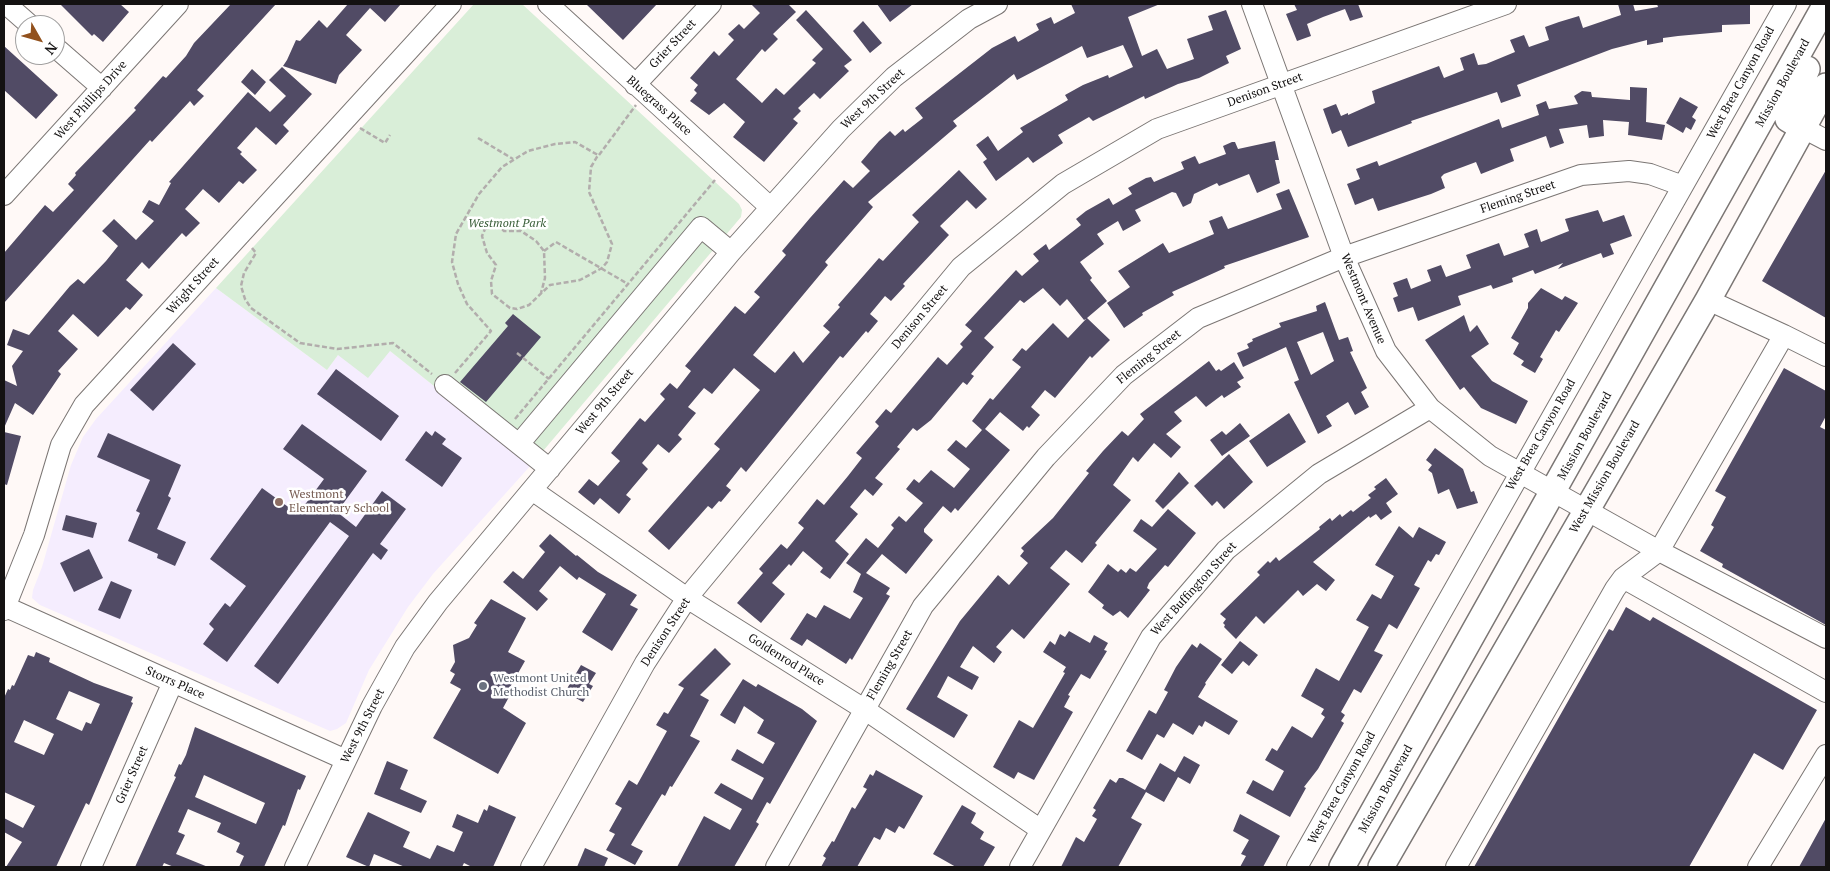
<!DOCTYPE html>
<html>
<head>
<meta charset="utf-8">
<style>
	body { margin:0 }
	#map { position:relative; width:1830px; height:871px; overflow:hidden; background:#fff9f7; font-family:"PT Serif",serif }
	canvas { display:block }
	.frame { position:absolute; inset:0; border:5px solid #141212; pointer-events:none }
	.north { position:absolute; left:15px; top:15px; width:50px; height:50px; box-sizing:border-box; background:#fff; border:1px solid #a1a0a0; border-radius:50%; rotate:128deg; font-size:14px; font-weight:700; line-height:20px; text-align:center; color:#141212 }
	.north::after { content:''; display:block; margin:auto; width:18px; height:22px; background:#92511d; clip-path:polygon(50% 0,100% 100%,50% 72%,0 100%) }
</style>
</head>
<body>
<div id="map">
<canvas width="1830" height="871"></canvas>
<div class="frame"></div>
<div class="north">N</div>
</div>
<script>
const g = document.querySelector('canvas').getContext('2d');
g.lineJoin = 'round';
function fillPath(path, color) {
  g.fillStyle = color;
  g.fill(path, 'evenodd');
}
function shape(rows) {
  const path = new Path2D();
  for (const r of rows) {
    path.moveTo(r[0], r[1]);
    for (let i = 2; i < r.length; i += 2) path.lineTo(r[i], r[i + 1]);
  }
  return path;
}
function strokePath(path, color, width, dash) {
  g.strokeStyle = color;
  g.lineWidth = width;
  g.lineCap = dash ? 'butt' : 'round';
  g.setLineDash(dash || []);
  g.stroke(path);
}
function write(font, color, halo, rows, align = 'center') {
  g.font = font + ' "PT Serif",serif';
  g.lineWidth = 5;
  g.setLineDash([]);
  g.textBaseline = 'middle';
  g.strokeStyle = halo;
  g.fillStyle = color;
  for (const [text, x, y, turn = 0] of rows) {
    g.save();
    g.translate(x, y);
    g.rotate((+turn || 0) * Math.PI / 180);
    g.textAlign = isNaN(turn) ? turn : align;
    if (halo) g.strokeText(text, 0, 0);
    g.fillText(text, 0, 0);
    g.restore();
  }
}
fillPath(shape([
	[216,288,327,370,338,355,390,351,532,464,433,574,408,607,369,670,346,723,337,729,330,731,40,605,32,598,33,590,42,567,71,465,83,437,96,419]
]), '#f5edfe');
fillPath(shape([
	[474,4,522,4,739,204,742,210,741,217,532,464,390,351,368,378,338,355,327,370,216,288]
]), '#d9eed8');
fillPath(shape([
	[60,4,120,4,129,12,103,42,94,34,92,36],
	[231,4,276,4,197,90,204,96,194,106,190,101,152,142,150,140,4,303,4,253,45,205,53,212,74,190,68,184,76,175,75,173,136,110,134,108,163,76,166,78,186,56,194,43],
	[348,4,401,4,385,22,370,8,346,35,362,50,339,75,336,84,283,66,287,60,296,40,300,41,319,20,327,28],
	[586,4,657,4,623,40],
	[751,4,788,4,796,12,773,34,778,39,765,52,762,49,736,79,762,103,776,88,784,95,816,63,812,60,823,49,796,20,806,10,852,60,844,66,849,71,820,99,814,93,798,108,801,111,793,119,798,123,764,162,733,137,745,122,724,103,709,115,690,101,697,93,694,90,698,85,690,78,714,51,719,56,734,40,728,34,739,24,744,29,760,13],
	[877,4,913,4,890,22],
	[1071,4,1160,4,1128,17,1142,56,1157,49,1167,69,1194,59,1187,39,1213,30,1208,16,1226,10,1241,49,1226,56,1229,63,1199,78,1178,84,1145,99,1144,96,1093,121,1089,117,1058,135,1063,143,1033,163,1028,157,996,181,983,162,987,159,976,145,988,136,998,151,1023,132,1020,128,1068,100,1065,95,1083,85,1108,75,1109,78,1133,67,1123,45,1087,58,1082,46,1017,80,1014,74,953,121,957,126,868,202,873,207,825,262,828,265,753,355,775,373,794,351,803,363,830,332,823,326,840,307,838,305,879,258,883,261,919,222,912,215,959,170,987,199,976,209,967,200,940,226,949,235,903,284,905,286,891,301,885,296,870,314,878,321,868,333,866,331,843,358,840,356,746,472,741,467,726,486,731,490,721,502,719,501,712,509,708,506,669,550,648,531,720,449,714,444,760,390,734,368,712,394,704,388,688,407,696,413,678,435,682,439,669,453,658,444,642,463,648,469,626,495,631,499,619,514,600,498,594,505,578,492,589,479,598,486,620,461,611,453,640,418,645,422,665,399,660,394,670,383,677,389,691,371,685,366,735,306,745,314,760,297,754,292,786,255,782,251,810,218,844,180,853,188,870,171,861,162,879,141,890,131,895,136,903,129,905,132,923,118,915,108,992,48,1015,36,1018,42,1039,30,1036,24,1051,17,1054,24,1075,13],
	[1294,4,1358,4,1363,17,1350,21,1345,9,1323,17,1307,24,1311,36,1297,41,1286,14,1297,10],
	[1618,4,1633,4,1635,11,1658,7,1657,4,1750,4,1750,24,1722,25,1722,32,1678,36,1663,38,1663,42,1647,45,1647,40,1612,49,1517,85,1521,96,1501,103,1497,92,1411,121,1412,123,1348,147,1341,130,1332,134,1323,109,1336,104,1341,116,1348,113,1348,115,1375,103,1372,91,1439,66,1444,78,1464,70,1460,58,1474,53,1478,65,1486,64,1515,52,1510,40,1524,35,1529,47,1549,40,1545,27,1559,22,1579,16,1583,28,1621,15],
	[863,21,882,43,870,53,853,31],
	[4,46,58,95,36,119,4,90],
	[282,67,312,94,283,125,289,131,276,145,256,127,237,148,242,152,240,154,257,170,243,184,239,181,219,203,203,189,185,209,200,223,186,237,182,233,149,269,142,262,126,280,143,295,130,310,126,307,98,337,73,314,58,331,78,349,58,371,61,374,33,415,15,403,4,428,4,380,17,386,12,366,23,351,7,345,13,329,29,335,70,286,78,279,84,284,106,261,118,246,102,231,114,219,136,240,154,221,142,212,149,200,159,205,171,183,169,182,248,92,270,112,286,96,269,80],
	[252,69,266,82,255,95,241,82],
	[1630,87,1647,88,1646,122,1665,125,1662,140,1628,135,1629,122,1603,120,1604,136,1589,138,1587,125,1559,129,1564,143,1550,148,1546,136,1510,149,1514,161,1481,174,1476,162,1444,174,1441,177,1445,188,1431,194,1378,211,1373,198,1355,205,1347,184,1360,179,1356,169,1377,161,1379,166,1499,119,1502,128,1539,115,1536,105,1546,101,1549,109,1578,104,1574,96,1582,91,1591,92,1592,97,1630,100],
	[1680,97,1698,107,1692,117,1696,120,1691,130,1686,127,1683,133,1666,123],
	[1275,141,1279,160,1275,160,1280,183,1257,193,1249,174,1219,186,1217,183,1194,194,1191,203,1183,207,1176,193,1172,192,1135,210,1141,221,1123,231,1118,221,1097,234,1104,244,1080,262,1092,278,1090,280,1107,301,1087,318,1110,340,1092,358,1090,356,1055,398,1045,390,1031,407,1040,415,1029,428,1027,426,1023,431,1000,412,985,429,1010,450,958,511,955,508,951,513,943,506,924,529,924,532,933,540,906,574,882,554,866,573,890,588,886,594,890,596,852,660,850,658,846,664,807,639,802,646,790,639,807,613,816,618,824,605,850,619,863,598,853,592,861,574,846,563,866,538,878,548,894,528,891,525,899,516,906,522,923,503,906,489,914,479,919,483,931,470,954,488,970,469,947,450,956,440,966,448,982,430,972,421,990,398,993,400,1021,367,1012,360,1022,348,1026,351,1053,323,1068,338,1086,319,1084,320,1067,299,1060,306,1043,288,1024,303,1020,300,984,338,994,347,971,374,974,376,967,385,963,382,931,420,917,431,913,428,897,447,900,449,875,478,883,484,873,496,865,489,850,507,858,514,835,541,849,554,830,579,820,572,823,568,803,551,791,566,789,564,772,583,785,594,761,623,737,603,763,573,759,569,781,544,787,549,804,528,798,523,817,499,824,505,848,476,862,458,856,453,879,426,875,422,886,409,891,413,938,357,947,365,963,347,960,344,972,331,965,325,1016,270,1022,276,1039,261,1033,254,1046,244,1049,250,1081,225,1076,219,1086,211,1109,198,1113,205,1132,194,1128,188,1146,178,1151,177,1154,182,1184,169,1181,162,1195,156,1199,164,1226,154,1223,146,1232,142,1235,142,1238,149],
	[1826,170,1826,318,1762,281],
	[1289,189,1309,237,1224,266,1225,268,1172,292,1174,295,1142,313,1143,315,1124,328,1107,303,1130,287,1118,271,1163,243,1169,253,1214,234,1209,221,1222,216,1228,229,1282,209,1276,194],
	[1598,210,1603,222,1624,215,1632,236,1610,244,1614,254,1603,258,1601,253,1558,269,1563,263,1535,274,1533,270,1512,278,1513,282,1493,289,1491,285,1458,296,1461,305,1418,321,1413,307,1398,312,1393,298,1398,296,1393,283,1407,278,1411,289,1431,281,1427,270,1441,265,1446,277,1471,268,1466,255,1499,243,1504,256,1529,247,1524,234,1537,229,1541,242,1569,231,1565,219],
	[1541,288,1562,300,1565,296,1578,303,1559,332,1556,330,1540,357,1543,359,1535,373,1521,365,1524,361,1513,354,1519,343,1511,338,1528,308,1528,303],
	[1325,302,1339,340,1348,337,1353,351,1350,352,1367,388,1361,392,1369,407,1355,415,1348,402,1326,416,1332,426,1318,434,1294,382,1299,380,1286,347,1243,367,1237,353,1249,348,1247,344,1253,341,1252,339,1281,327,1279,323,1317,311,1316,306],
	[1323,332,1334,361,1311,375,1297,342],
	[513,314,541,337,486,402,460,382,508,326,505,323],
	[1464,315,1470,332,1477,325,1489,344,1471,356,1492,381,1528,401,1516,424,1481,408,1464,387,1460,390,1425,340],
	[173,343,196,364,153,411,130,390],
	[1209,361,1216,371,1219,369,1221,371,1234,362,1244,378,1237,382,1241,387,1224,398,1222,395,1206,407,1196,396,1174,412,1182,421,1166,434,1181,447,1171,458,1154,443,1138,462,1133,457,1113,485,1131,500,1095,543,1097,545,1082,563,1066,550,1050,568,1070,584,1024,639,1012,629,996,647,1002,652,994,663,973,646,960,667,979,677,972,690,948,676,937,697,968,715,954,738,906,709,960,621,998,575,1009,585,1028,563,1020,556,1024,551,1021,548,1053,518,1089,473,1086,471,1103,451,1122,431,1128,436,1144,419,1140,414],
	[1784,368,1826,391,1826,416,1820,427,1826,430,1826,625,1722,567,1723,564,1700,551,1714,527,1711,525,1726,497,1715,491],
	[336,369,399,416,381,441,317,394],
	[1289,413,1306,442,1267,467,1249,441],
	[1240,423,1250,436,1222,456,1210,440,1222,431,1226,435],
	[302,424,367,471,337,512,356,527,382,491,406,509,380,544,388,550,381,560,373,553,278,684,254,666,349,536,330,522,227,662,203,644,214,629,209,624,225,603,230,607,246,586,210,559,262,488,298,514,324,479,283,449],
	[426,431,432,436,435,431,446,439,442,444,462,458,442,487,405,460],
	[4,432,21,436,7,485,4,484],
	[108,433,181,465,168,496,171,498,157,529,186,542,175,566,157,558,158,554,128,541,140,513,136,511,150,480,97,457],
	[1435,448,1463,469,1471,492,1474,491,1478,503,1457,509,1449,489,1438,494,1432,473,1428,470,1432,465,1426,460],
	[1229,454,1253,482,1224,509,1217,501,1212,506,1194,486],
	[1179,472,1189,483,1163,509,1155,501],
	[1386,478,1398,494,1386,503,1392,512,1381,520,1376,514,1370,518,1369,516,1313,562,1335,580,1326,591,1317,584,1303,596,1298,590,1264,624,1256,616,1236,639,1224,627,1225,625,1223,623,1226,619,1220,614,1260,575,1257,572,1268,561,1270,563,1276,557,1279,561,1320,529,1319,527,1330,518,1332,521,1340,514,1342,517,1351,510,1353,512,1371,498,1368,495,1376,489,1374,487],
	[1168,509,1196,533,1168,567,1165,565,1149,583,1147,588,1150,590,1128,618,1120,611,1113,616,1102,608,1104,605,1088,592,1108,564,1118,572,1121,569,1126,573,1130,568,1136,572,1157,549,1133,531,1141,519,1152,527],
	[66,515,97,523,93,538,62,530],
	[1399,526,1413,538,1419,527,1446,542,1439,555,1436,554,1431,562,1428,560,1414,585,1420,588,1397,629,1389,624,1374,651,1383,655,1361,693,1354,689,1341,712,1345,715,1341,721,1344,723,1318,769,1304,787,1306,788,1290,817,1246,793,1253,780,1273,791,1284,771,1265,760,1272,748,1277,751,1292,726,1312,738,1325,717,1321,714,1324,709,1301,696,1316,668,1339,681,1369,627,1356,620,1372,594,1381,599,1394,576,1375,565],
	[550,534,576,556,577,555,598,572,637,595,630,605,638,609,612,651,582,632,606,594,579,577,577,580,560,566,539,591,548,599,537,611,503,582,513,571,523,579,545,552,539,546],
	[89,549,103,578,74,592,60,563],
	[111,581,132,590,120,619,98,610],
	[491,599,526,618,508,652,525,661,505,696,509,697,503,708,526,723,498,774,433,738,461,689,450,683,455,674,450,671,455,662,453,645,469,638,477,625,474,623],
	[1626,607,1650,621,1653,617,1817,710,1783,770,1754,753,1689,867,1474,867,1609,629,1613,631],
	[1069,631,1090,643,1094,635,1108,643,1104,650,1107,651,1090,679,1081,674,1068,695,1070,696,1064,707,1073,712,1034,780,1018,772,1014,779,993,767,1019,720,1033,728,1065,673,1063,672,1066,667,1043,652,1050,641,1055,645,1060,634,1065,637],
	[1240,641,1258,655,1249,666,1243,661,1232,674,1221,665],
	[1200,643,1222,659,1205,683,1206,684,1198,697,1238,721,1229,735,1205,721,1202,727,1199,725,1193,735,1173,723,1164,738,1157,734,1142,760,1126,751,1149,710,1156,714,1168,692,1164,690,1176,667,1192,644,1197,648],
	[715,648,731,664,700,695,709,700,690,736,700,741,672,787,670,786,665,796,662,794,631,845,643,851,635,865,606,850,615,834,609,831,622,808,615,804,629,780,637,785,667,731,656,725,664,712,668,714,684,688,678,685],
	[36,652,50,658,49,662,94,683,133,697,131,702,133,703,89,805,86,803,56,867,6,867,22,842,4,832,4,818,23,828,35,806,4,792,4,698,8,689,10,690,12,685,14,686,28,655,34,657],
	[69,691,100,704,91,724,86,722,82,731,56,719],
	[24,720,54,734,44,755,14,742],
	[581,665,596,673,589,684,593,686,583,702,565,692],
	[743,679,756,687,758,684,802,709,817,721,770,804,767,802,756,822,759,824,734,867,677,867,704,816,730,830,742,809,714,793,721,783,752,800,764,778,731,760,737,749,763,764,775,743,757,733,764,720,744,706,735,724,720,715],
	[195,727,306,776,300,790,298,789,285,826,283,825,264,867,239,867,244,856,236,852,240,843,217,832,221,823,188,809,178,832,185,835,176,854,208,867,174,867,164,863,162,867,135,867,176,777,174,776,179,764,181,765,186,755],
	[204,775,265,803,256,824,195,797],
	[1184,756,1200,765,1190,784,1178,777,1164,802,1146,792,1131,818,1142,824,1118,867,1061,867,1076,837,1084,842,1097,819,1092,816,1096,810,1093,808,1110,779,1116,783,1119,778,1123,778,1145,790,1160,763,1175,772],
	[387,761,408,770,400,789,427,801,421,813,374,794],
	[876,770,923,796,904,829,899,826,895,833,886,828,880,840,874,837,857,867,821,867,826,858,823,856,832,841,834,842,852,807,855,809,867,789,863,787,870,774,873,776],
	[489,805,516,817,493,867,472,867,464,863,462,867,405,867,374,854,369,867,346,857,368,812,410,832,403,847,430,859,437,845,454,852,463,832,452,827,457,814,478,823,484,809,487,811],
	[962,805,976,813,971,823,984,832,980,839,995,847,983,867,956,867,933,854],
	[1240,814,1280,836,1263,867,1240,867,1246,856,1241,854,1249,840,1233,831],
	[1826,818,1826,867,1799,867],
	[585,848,608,858,604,867,577,867]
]), '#514b65');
const minor = shape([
	[6,4,30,25],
	[548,4,770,207],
	[1252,4,1344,257,1386,351,1430,408,1490,456,1659,551,1826,638],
	[55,47,102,88],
	[635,85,711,4],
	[1803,128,1826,140],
	[4,195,178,4],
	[1784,335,1826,356],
	[445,385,550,469],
	[519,444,701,227,731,252],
	[532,490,687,598,864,709,1041,830],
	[1623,578,1826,692],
	[4,606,346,760],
	[4,610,34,535,61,445,84,405,451,4],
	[91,867,173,682],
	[295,867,372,706,405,647,438,602,731,252,841,129,894,77,969,19,997,4],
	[531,867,645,663,687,598,961,267,1063,184,1157,129,1506,4],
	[776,867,923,606,1046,457,1124,375,1198,318,1344,257,1581,175,1629,171,1650,174,1683,186],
	[1020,867,1151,637,1226,550,1319,474,1430,408],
	[1297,867,1786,4],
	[1456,867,1615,589,1623,578,1659,551,1784,335,1708,300],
	[1758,867,1826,755]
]);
const major = shape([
	[1803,128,1788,119,1787,114,1807,69],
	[1342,867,1826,4],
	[1381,867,1708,300,1826,86]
]);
strokePath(minor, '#7b7674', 22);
strokePath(major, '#7b7674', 28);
strokePath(shape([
	[360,128,385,143,390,135],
	[478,138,513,159],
	[599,155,636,105],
	[252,248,256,253,244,273,241,286,245,299,251,308,300,343,337,349,393,343,432,374],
	[544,251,556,242,628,284],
	[517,353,549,379],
	[455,373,491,331,467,304,458,284,452,262,456,234,479,194,502,167,528,151,555,144,575,142,598,155,591,167,589,192,612,244,607,262,602,268,580,280,550,285,529,305,517,309,510,308,492,294,491,281,496,265,487,253,482,236,485,229,498,225,504,231,521,231,536,241,544,251,545,278,541,293],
	[515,419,715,180]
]), '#b2adac', 2.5, [5, 2.5]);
strokePath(minor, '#fff', 20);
strokePath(major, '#fff', 25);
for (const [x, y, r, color] of [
	[279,502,5,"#8d6e63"],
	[483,686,5,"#6b7280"]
]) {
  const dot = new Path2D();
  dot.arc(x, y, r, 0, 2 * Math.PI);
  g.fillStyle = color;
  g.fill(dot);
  strokePath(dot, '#fff', 2);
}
write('12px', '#141212', '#fff', [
	["Grier Street",673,44,-47],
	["West Brea Canyon Road",1741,83,-61],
	["Mission Boulevard",1783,83,-61],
	["Denison Street",1265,90,-20],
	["West 9th Street",873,99,-43],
	["West Phillips Drive",91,100,-48],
	["Bluegrass Place",659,106,42],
	["Fleming Street",1518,197,-19],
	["Wright Street",193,286,-48],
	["Westmont Avenue",1363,299,67],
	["Denison Street",920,317,-50],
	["Fleming Street",1149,357,-39],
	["West 9th Street",605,402,-50],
	["West Brea Canyon Road",1541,435,-60],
	["Mission Boulevard",1585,436,-61],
	["West Mission Boulevard",1605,477,-60],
	["West Buffington Street",1194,589,-48],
	["Denison Street",666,632,-57],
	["Goldenrod Place",786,660,32],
	["Fleming Street",890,665,-60],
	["Storrs Place",175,683,24],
	["West 9th Street",363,726,-63],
	["Grier Street",132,775,-66],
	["West Brea Canyon Road",1342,788,-61],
	["Mission Boulevard",1386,789,-61]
]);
write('italic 12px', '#3a5e39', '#fff', [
	["Westmont Park",507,224]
]);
write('12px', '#785e54', '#fff', [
	["Westmont",289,495],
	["Elementary School",289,509]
], 'left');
write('12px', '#5b616d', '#fff', [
	["Westmont United",493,679],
	["Methodist Church",493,693]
], 'left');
</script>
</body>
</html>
